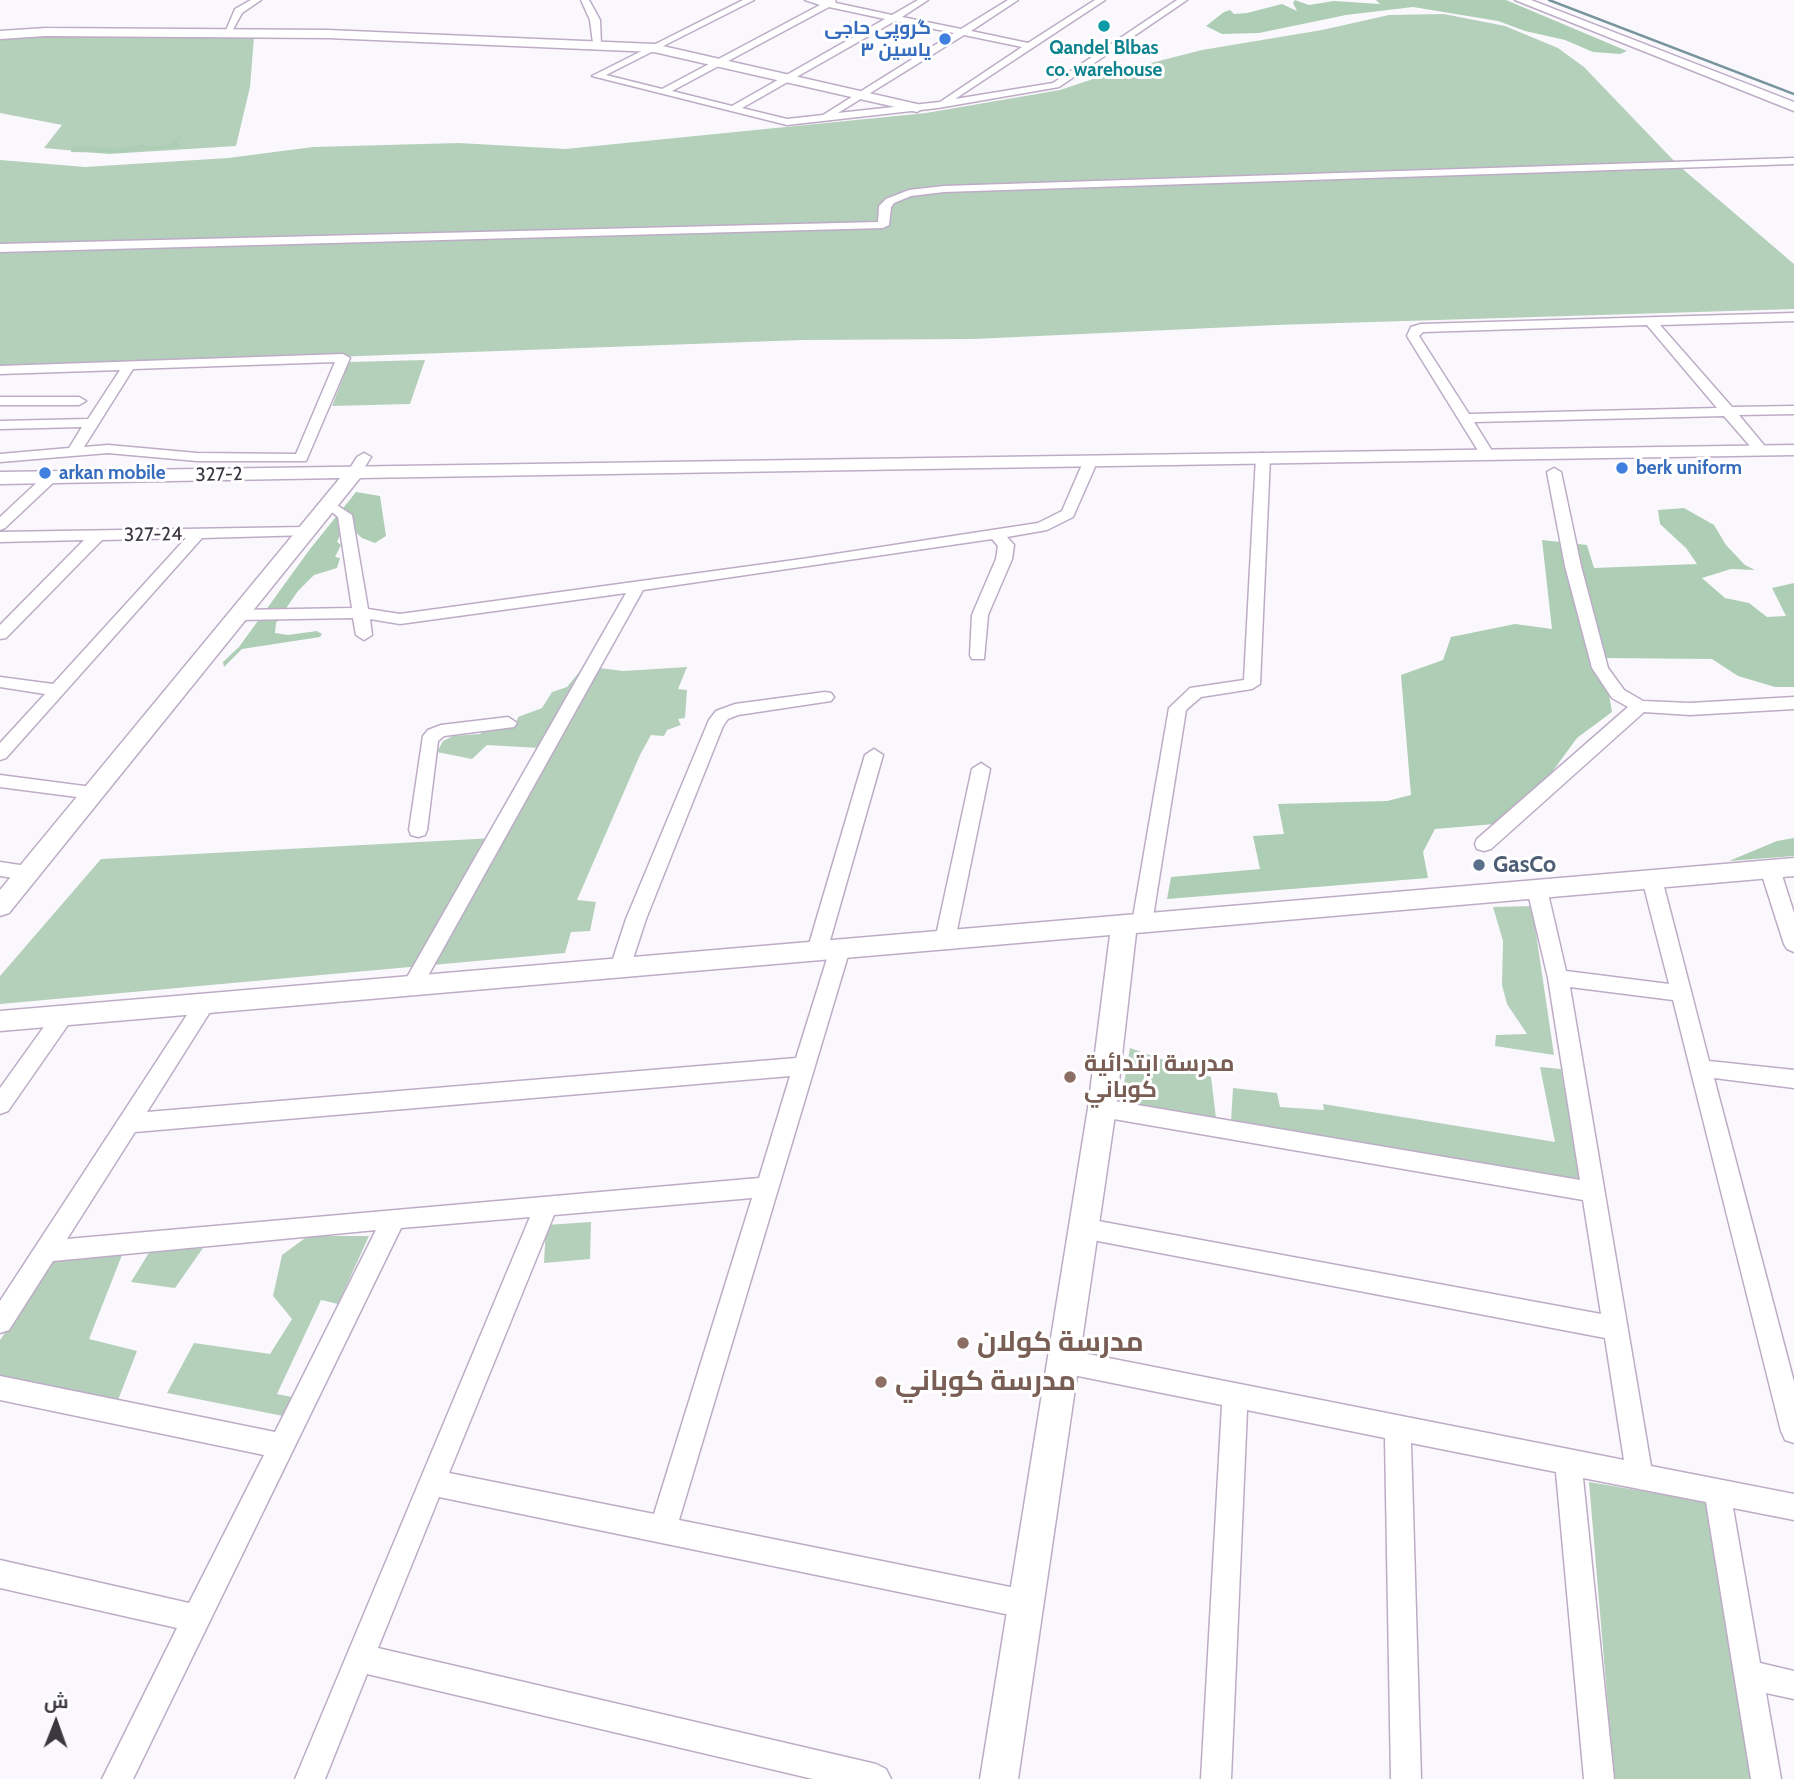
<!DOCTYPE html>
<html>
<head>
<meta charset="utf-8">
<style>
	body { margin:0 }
	#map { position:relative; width:1794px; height:1779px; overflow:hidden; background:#fbf8fd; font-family:Cabin,Cairo,sans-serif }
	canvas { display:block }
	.north { position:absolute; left:21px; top:1688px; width:70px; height:70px; -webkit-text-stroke:5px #fff; paint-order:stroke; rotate:1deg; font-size:19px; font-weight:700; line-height:28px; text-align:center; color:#3c3640 }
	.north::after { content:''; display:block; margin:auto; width:24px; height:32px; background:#3c3640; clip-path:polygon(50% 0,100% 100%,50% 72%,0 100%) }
</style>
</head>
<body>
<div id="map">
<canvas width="1794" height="1779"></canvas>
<div class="north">ش</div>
</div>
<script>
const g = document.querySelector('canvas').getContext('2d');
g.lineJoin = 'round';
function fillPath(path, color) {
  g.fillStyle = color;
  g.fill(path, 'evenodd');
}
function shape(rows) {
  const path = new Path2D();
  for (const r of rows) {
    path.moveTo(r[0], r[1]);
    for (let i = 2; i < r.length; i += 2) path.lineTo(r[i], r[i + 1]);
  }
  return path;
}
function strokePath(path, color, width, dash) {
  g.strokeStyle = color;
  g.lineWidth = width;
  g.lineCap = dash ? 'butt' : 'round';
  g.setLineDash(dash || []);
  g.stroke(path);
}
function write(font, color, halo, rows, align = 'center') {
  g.font = font + ' Cabin,Cairo,sans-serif';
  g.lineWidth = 6;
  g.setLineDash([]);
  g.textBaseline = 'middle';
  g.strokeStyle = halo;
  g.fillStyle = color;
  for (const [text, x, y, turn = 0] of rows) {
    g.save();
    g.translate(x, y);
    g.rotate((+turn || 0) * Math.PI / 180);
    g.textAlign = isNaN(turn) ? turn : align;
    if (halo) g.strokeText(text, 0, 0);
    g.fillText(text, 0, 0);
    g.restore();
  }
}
fillPath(shape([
	[1444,14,1505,26,1558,48,1584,67,1678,165,1794,264,1794,309,1276,325,974,339,803,340,0,369,0,160,85,167,228,158,313,147,459,143,565,149,926,113,1060,90,1108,74,1202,50,1322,30,1389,15],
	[70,36,254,37,250,87,236,146,109,154,44,148,62,125,0,113,0,38],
	[425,360,410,404,332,406,349,362],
	[584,666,623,671,687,667,678,689,687,690,685,718,678,719,681,725,667,730,664,736,651,735,640,755,577,900,596,902,590,931,571,932,565,953,0,1004,0,976,101,859,494,838,539,748,487,745,472,759,437,752,443,741,453,736,480,734,485,729,516,724,518,717,542,708,552,692,567,687],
	[1532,906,1554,1055,1495,1046,1496,1035,1527,1034,1507,1004,1502,985,1503,941,1493,907],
	[1130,1048,1211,1077,1216,1118,1121,1101],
	[1540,1067,1561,1069,1580,1182,1231,1122,1233,1088,1277,1093,1280,1107,1324,1110,1323,1104,1555,1142],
	[591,1222,590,1259,544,1263,546,1225],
	[308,1236,369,1236,338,1304,321,1300,277,1394,292,1397,283,1416,167,1393,194,1343,270,1354,292,1319,273,1296,282,1255],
	[203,1248,175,1288,131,1282,150,1251],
	[122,1255,89,1339,137,1351,118,1400,0,1377,0,1340,55,1259],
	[1589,1482,1708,1502,1751,1779,1614,1779]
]), '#b4d0bb');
fillPath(shape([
	[1295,0,1309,5,1334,1,1380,4,1376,0,1506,0,1627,51,1620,54,1593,52,1565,40,1525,31,1498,21,1413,7,1346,15,1259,33,1222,34,1206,26,1224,12,1230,10,1234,14,1247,13,1282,4,1297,11,1293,3],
	[184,132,178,144,182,147,118,153,71,152,72,146,120,148,144,144,143,146,169,146],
	[356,492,380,496,386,536,375,543,362,538,353,530,342,531,337,542,341,545,335,557,340,558,337,568,314,575,298,591,276,623,275,633,288,635,317,631,322,634,320,637,242,649,224,667,223,662,239,647,310,549],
	[1684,508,1714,525,1726,545,1745,565,1755,570,1731,569,1702,578,1725,598,1749,603,1767,617,1786,616,1772,588,1794,583,1794,687,1775,687,1738,676,1712,659,1603,658,1612,712,1577,738,1547,779,1495,824,1435,829,1423,852,1428,878,1167,899,1171,877,1260,869,1253,836,1284,834,1278,804,1387,801,1411,795,1401,675,1443,660,1451,637,1515,624,1552,629,1542,540,1587,545,1594,568,1697,564,1686,548,1660,524,1658,510],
	[1794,838,1794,856,1729,861,1777,841]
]), '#adceb5');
strokePath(shape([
	[1549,0,1794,94]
]), '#77959c', 2.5);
const minor = shape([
	[251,0,261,0,242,13,230,35,224,35,235,9,251,0],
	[581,0,589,0,600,20,601,45,593,43,590,20,581,0],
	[743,0,754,0,606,75,662,89,820,5,805,0,835,0,836,3,892,15,918,0,928,0,902,17,961,29,1008,0,1018,0,971,31,1028,43,1095,0,1105,0,955,99,1053,83,1177,0,1187,0,1059,87,938,108,787,125,592,76,743,0],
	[829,7,885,19,732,106,672,91,829,7],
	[895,21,954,33,823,115,787,119,742,108,895,21],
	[964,35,1022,47,940,102,838,113,964,35],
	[1794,158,1794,164,944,192,911,196,894,203,891,207,889,225,883,228,0,252,0,244,878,222,879,206,886,199,909,190,944,186,1794,158],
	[1794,313,1794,321,1660,325,1732,407,1794,406,1794,414,1739,415,1768,450,1761,454,1756,453,1724,416,1474,422,1494,454,1492,457,1482,457,1407,336,1411,327,1421,324,1794,313],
	[1647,325,1717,408,1469,414,1419,336,1423,332,1647,325],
	[343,354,350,358,306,461,197,461,108,453,0,462,0,454,69,448,82,427,0,429,0,421,88,419,120,370,0,374,0,366,343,354],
	[335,362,296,454,197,453,108,445,84,447,133,369,335,362],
	[0,397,79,397,86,401,79,405,0,405,0,397],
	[364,453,371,457,361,473,359,476,349,476,347,473,357,457,364,453],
	[1263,453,1270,457,1260,684,1252,689,1201,697,1186,710,1152,923,1149,928,1142,930,1135,928,1132,923,1169,708,1190,688,1244,680,1256,457,1263,453],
	[1091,456,1098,460,1073,517,1047,530,1007,537,1014,545,1012,559,988,615,984,659,972,659,970,655,972,615,996,559,998,546,992,539,643,590,419,992,412,994,405,992,402,986,626,593,400,624,370,619,372,635,364,640,356,635,353,618,239,620,231,615,239,610,352,608,338,517,322,504,329,500,352,515,368,609,400,614,809,558,1038,523,1062,511,1084,460,1091,456],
	[1554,468,1561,472,1581,566,1608,668,1624,690,1643,701,1690,703,1794,697,1794,709,1690,715,1644,712,1491,849,1484,851,1477,849,1475,844,1477,839,1628,707,1612,698,1592,668,1565,566,1547,472,1554,468],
	[51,473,56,474,58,477,56,480,5,528,0,530,0,517,46,474,51,473],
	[305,527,310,529,313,532,310,535,202,538,6,758,0,760,0,743,45,694,0,687,0,677,53,684,186,538,102,540,6,638,0,639,0,625,84,540,0,542,0,532,305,527],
	[825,692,831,693,834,697,831,701,738,715,728,719,723,726,646,919,630,968,627,973,620,976,613,973,610,968,626,919,709,720,716,711,735,704,825,692],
	[508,717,517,723,514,727,444,736,438,741,427,830,425,835,418,837,411,835,409,830,423,736,428,730,441,725,508,717],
	[874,749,883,755,827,951,824,956,817,959,810,956,807,951,865,755,874,749],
	[981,763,990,769,955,940,952,945,945,947,938,945,935,940,972,769,981,763],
	[0,775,92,787,98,789,101,793,98,797,92,799,0,787,0,775],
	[0,862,27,866,34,868,37,873,34,878,27,880,0,876,0,862],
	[1770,862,1777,864,1780,869,1794,913,1794,952,1787,949,1784,944,1760,869,1763,864,1770,862],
	[1652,872,1659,874,1662,879,1709,1061,1794,1070,1794,1088,1714,1078,1794,1382,1794,1443,1785,1440,1781,1431,1673,1000,1570,987,1651,1466,1794,1494,1794,1520,1733,1508,1760,1663,1794,1671,1794,1699,1766,1693,1781,1779,1751,1779,1706,1502,1583,1478,1614,1779,1584,1779,1556,1472,1411,1443,1421,1779,1391,1779,1385,1438,1247,1410,1231,1779,1201,1779,1222,1405,1063,1373,1054,1369,1051,1361,1054,1353,1063,1349,1624,1460,1605,1338,1082,1238,1074,1235,1070,1228,1074,1221,1082,1218,1601,1314,1583,1200,1102,1117,1094,1114,1091,1108,1094,1102,1102,1099,1580,1180,1548,978,1527,889,1530,884,1537,882,1544,884,1547,889,1566,971,1669,984,1642,879,1645,874,1652,872],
	[840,941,847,944,850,949,679,1520,1025,1590,1035,1594,1039,1604,1035,1614,1025,1618,439,1497,378,1648,876,1764,886,1769,891,1779,813,1779,367,1674,325,1779,295,1779,530,1217,401,1228,133,1779,102,1779,177,1628,0,1588,0,1560,189,1603,264,1455,0,1400,0,1376,275,1432,376,1230,53,1261,9,1330,0,1333,0,1301,198,998,205,996,212,998,215,1004,147,1112,796,1058,830,949,833,944,840,941],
	[790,1076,759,1178,67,1239,135,1132,790,1076],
	[752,1198,654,1514,449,1473,554,1215,752,1198],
	[63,1008,70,1010,73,1016,70,1022,8,1111,0,1114,0,1088,56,1010,63,1008]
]);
const tertiary = shape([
	[1515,0,1531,0,1794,102,1794,111,1515,0],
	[46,28,328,30,654,44,917,104,923,108,917,112,654,52,328,38,46,36,0,39,0,31,46,28],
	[1794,445,1794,455,360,478,9,913,0,916,0,890,340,478,0,484,0,472,1794,445],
	[1794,858,1794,876,1136,933,1116,1108,1018,1779,980,1779,1088,1108,1110,935,0,1031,0,1011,1794,858]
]);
strokePath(minor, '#bdacc6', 3);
strokePath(tertiary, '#bdacc6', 3);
fillPath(minor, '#fff');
fillPath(tertiary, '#fff');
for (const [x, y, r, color] of [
	[1104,26,7,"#0f9aa8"],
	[945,39,7,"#3f7fe0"],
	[1622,468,7,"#3f7fe0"],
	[45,473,7,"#3f7fe0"],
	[1479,865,7,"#5c6f8a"],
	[1070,1077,7,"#8d6e63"],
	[963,1343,7,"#8d6e63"],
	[881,1382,7,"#8d6e63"]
]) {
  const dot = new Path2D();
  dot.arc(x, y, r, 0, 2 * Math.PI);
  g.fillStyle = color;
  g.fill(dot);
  strokePath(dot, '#fff', 2.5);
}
write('bold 19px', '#366cbe', '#fff', [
	["گروپی حاجی",931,28,"right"],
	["یاسین ٣",931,50,"right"],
	["berk uniform",1636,468],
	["arkan mobile",59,473]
], 'left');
write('bold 19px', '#0d838f', '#fff', [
	["Qandel Blbas",1104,48],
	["co. warehouse",1104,70]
]);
write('19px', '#3c3640', '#fff', [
	["327-2",219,475,-1],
	["327-24",153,535,-1]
]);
write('bold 23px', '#4e5e75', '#fff', [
	["GasCo",1493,865]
], 'left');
write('bold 23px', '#785e54', '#fff', [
	["مدرسة ابتدائية",1084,1064],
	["كوباني",1084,1090]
], 'left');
write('bold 28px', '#785e54', '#fff', [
	["مدرسة كولان",977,1343],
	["مدرسة كوباني",895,1382]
], 'left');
</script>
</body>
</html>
